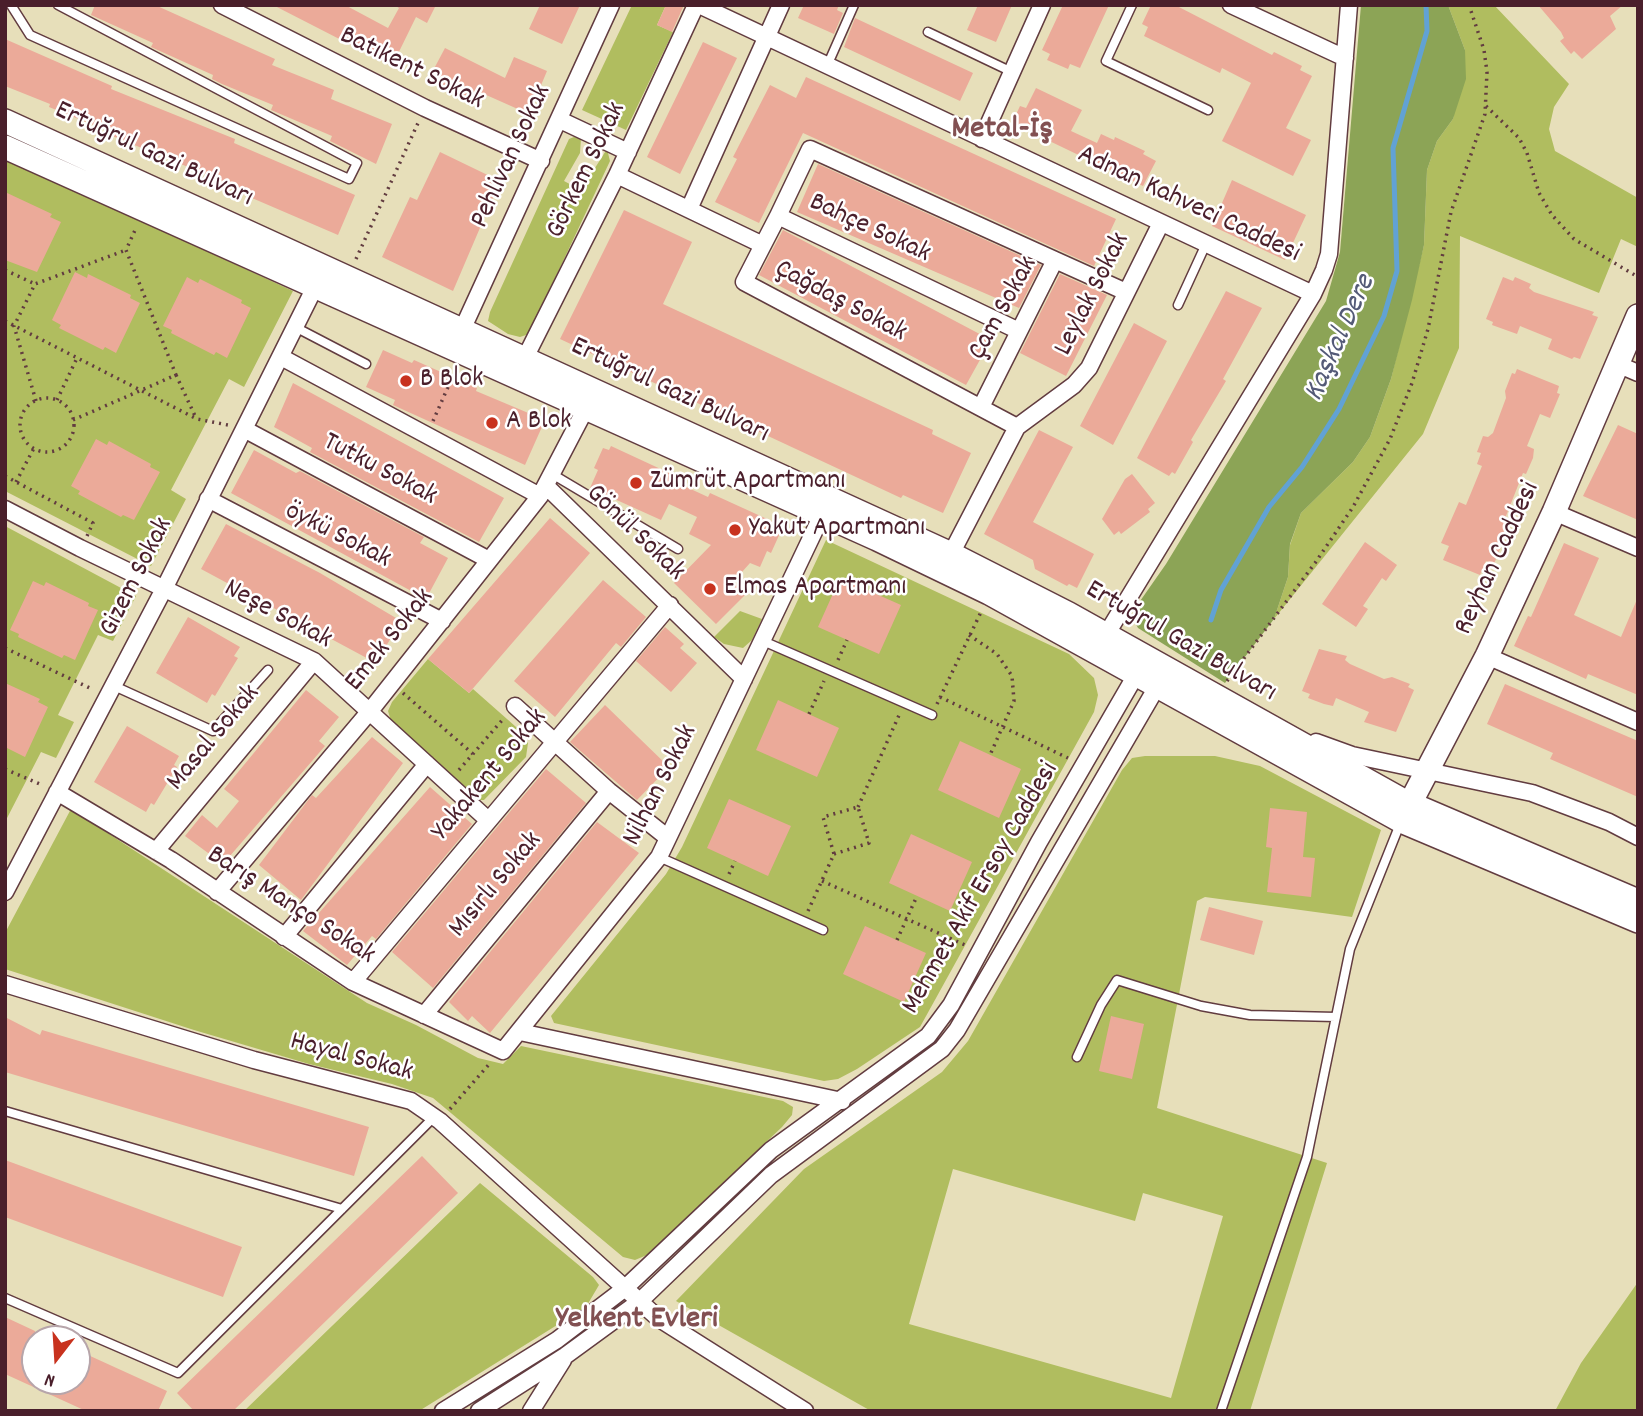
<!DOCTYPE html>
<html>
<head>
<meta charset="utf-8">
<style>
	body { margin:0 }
	#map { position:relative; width:1643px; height:1416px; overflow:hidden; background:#e7dfba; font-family:Dekko,sans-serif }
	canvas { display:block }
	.frame { position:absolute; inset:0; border:7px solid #4a1f2b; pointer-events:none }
	.north { position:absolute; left:21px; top:1325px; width:70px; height:70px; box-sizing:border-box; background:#fff; border:2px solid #b7a5aa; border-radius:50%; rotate:197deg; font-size:19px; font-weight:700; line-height:28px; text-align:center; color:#4a1f2b }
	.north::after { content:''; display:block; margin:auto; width:24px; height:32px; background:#c8321e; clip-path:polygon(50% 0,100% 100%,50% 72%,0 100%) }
</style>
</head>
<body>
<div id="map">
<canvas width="1643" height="1416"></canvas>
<div class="frame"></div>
<div class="north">N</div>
</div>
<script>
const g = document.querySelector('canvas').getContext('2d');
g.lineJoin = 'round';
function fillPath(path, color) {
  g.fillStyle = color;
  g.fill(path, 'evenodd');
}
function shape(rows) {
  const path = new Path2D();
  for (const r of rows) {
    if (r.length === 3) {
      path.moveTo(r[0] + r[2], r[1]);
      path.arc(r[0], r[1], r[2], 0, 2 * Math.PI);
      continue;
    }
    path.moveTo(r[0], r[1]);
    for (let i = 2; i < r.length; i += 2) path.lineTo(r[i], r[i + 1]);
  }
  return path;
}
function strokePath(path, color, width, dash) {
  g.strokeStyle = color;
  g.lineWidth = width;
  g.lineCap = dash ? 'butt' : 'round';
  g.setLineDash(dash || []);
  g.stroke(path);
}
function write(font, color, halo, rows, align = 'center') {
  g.font = font + ' Dekko,sans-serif';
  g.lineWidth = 5;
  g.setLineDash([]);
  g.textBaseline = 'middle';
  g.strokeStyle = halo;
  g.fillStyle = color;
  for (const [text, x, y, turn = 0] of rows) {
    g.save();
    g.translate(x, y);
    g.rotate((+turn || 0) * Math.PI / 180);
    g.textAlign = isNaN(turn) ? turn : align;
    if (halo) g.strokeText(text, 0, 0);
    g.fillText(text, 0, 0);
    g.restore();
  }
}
fillPath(shape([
	[632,5,666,5,657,25,673,32,626,130,582,110],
	[1448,5,1494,5,1569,84,1554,107,1549,129,1555,151,1638,198,1638,247,1621,239,1599,293,1460,236,1459,348,1423,434,1274,619,1288,577,1290,545,1301,513,1353,462,1370,437,1391,379,1424,245,1427,170,1437,141,1453,119,1465,50],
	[574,137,581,138,580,153,564,181,581,190,607,149,610,161,529,334,520,337,508,334,488,321,490,312,569,139],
	[5,158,293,291,244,387,229,379,171,490,186,499,151,566,5,491],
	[5,526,136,596,113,641,98,635,58,715,74,722,56,758,41,752,5,822],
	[826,540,1069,654,1094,678,1098,695,1094,712,920,1027,857,1069,838,1079,824,1081,554,1023,551,1016,666,874,682,847],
	[740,611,762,619,752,640,743,648,724,644,714,637],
	[428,659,469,693,473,689,524,734,528,743,526,757,484,800,479,800,391,721,388,711,392,702],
	[1145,756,1215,756,1260,766,1381,830,1352,917,1205,897,1197,901,1157,1108,1327,1163,1250,1411,871,1411,676,1301,804,1169,942,1072,968,1041,1122,770,1132,758],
	[953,1169,1135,1221,1143,1193,1223,1216,1171,1398,909,1324],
	[71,809,367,1003,416,1025,478,1058,503,1064,521,1046,783,1101,793,1107,792,1115,782,1127,647,1255,635,1260,623,1257,433,1098,392,1084,309,1064,194,1030,5,969,5,933],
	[480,1183,593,1277,599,1285,586,1307,419,1411,244,1411],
	[1638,1282,1638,1411,1555,1411,1581,1363]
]), '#b0bd5f');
fillPath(shape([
	[1361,5,1448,5,1465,50,1466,79,1453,119,1437,141,1427,170,1424,245,1412,300,1391,379,1370,437,1353,462,1301,513,1290,544,1288,577,1274,619,1225,683,1138,628,1133,619,1138,604,1166,564,1326,301,1340,252]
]), '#8ca456');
strokePath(shape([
	[1211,620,1221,590,1269,507,1302,467,1339,409,1384,316,1397,271,1393,148,1427,31,1426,5]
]), '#61a2d4', 5);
fillPath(shape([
	[95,5,155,5,275,59,272,65,334,90,331,99,392,124,376,164,330,141,332,136,271,110,273,105,222,84,212,79,213,75,151,47,153,43,91,15],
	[273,5,345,5,388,28,399,8,394,5,436,5,427,23,416,17,392,66],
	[540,5,580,5,562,44,529,29],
	[666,5,684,5,672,32,657,25],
	[804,5,839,5,837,10,843,13,834,34,798,18],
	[978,5,1012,5,996,42,967,30],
	[1063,5,1109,5,1080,68,1070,64,1068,69,1047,60,1050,54,1042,50],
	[1151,5,1175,5,1272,55,1274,52,1302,66,1300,70,1312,76,1286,128,1311,140,1293,176,1222,141,1251,83,1222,68,1220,73,1144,36,1148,27,1142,24],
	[1538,5,1623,5,1610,16,1616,29,1582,59,1574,51,1571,54,1560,41,1564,38,1561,32],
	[855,18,973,73,960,101,844,47],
	[5,39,112,86,111,89,235,139,234,143,355,195,338,235,231,189,232,185,110,135,111,132,49,107,50,104,5,86],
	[703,42,737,58,680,174,647,157],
	[445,48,505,78,514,57,547,71,529,114,475,90,469,101,428,80],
	[806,77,1116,219,1094,266,803,133,759,223,715,202,737,159,733,157,770,85,796,98],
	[1036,88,1082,110,1071,131,1097,143,1101,134,1114,140,1115,137,1145,151,1143,154,1156,161,1143,186,1012,123,1020,106,1026,108],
	[440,152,500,181,453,291,382,257,410,197,417,200],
	[818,164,1041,265,1019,308,797,212],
	[1232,180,1306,215,1285,260,1212,226],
	[5,192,52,214,50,217,61,222,37,272,5,260],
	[624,210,692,242,663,304,933,430,932,434,971,453,943,513,903,495,901,498,560,339],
	[783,230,991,340,966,385,759,275],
	[75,272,87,278,88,274,131,295,130,298,140,303,116,353,105,347,103,350,59,328,61,325,52,320],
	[1060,274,1107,295,1066,376,1020,353],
	[187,277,198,283,200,279,242,300,241,303,251,308,227,358,216,352,214,355,171,333,172,330,163,326],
	[1503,277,1513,281,1515,277,1531,284,1529,288,1534,292,1594,312,1592,315,1598,317,1580,359,1574,357,1572,359,1548,349,1552,339,1520,326,1517,334,1492,325,1493,322,1486,319],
	[1226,291,1262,308,1223,379,1226,381,1191,440,1193,442,1175,474,1172,472,1169,476,1137,458],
	[1134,323,1167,341,1113,445,1080,426],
	[383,350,412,363,414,360,477,388,476,391,545,420,525,465,393,405,395,400,366,387],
	[1517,369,1559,386,1557,393,1560,394,1550,418,1540,414,1527,446,1534,449,1533,458,1526,474,1523,473,1504,521,1510,524,1494,564,1486,561,1480,575,1443,560,1449,546,1441,543,1459,502,1466,505,1482,466,1477,464,1481,453,1477,452,1483,436,1488,437,1493,433,1506,398,1505,391,1512,373,1515,374],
	[293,383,504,498,479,542,310,452,312,448,274,427],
	[1618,425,1638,434,1638,520,1583,496],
	[1039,430,1073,447,1033,522,1094,554,1077,588,1069,584,1067,586,1035,569,1033,560,984,534],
	[96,439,107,445,109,441,151,464,150,467,160,472,134,520,123,515,121,517,78,494,80,491,71,486],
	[611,446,680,478,678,482,682,485,708,497,710,493,778,524,776,528,781,531,771,553,767,551,760,567,750,563,733,582,745,595,716,624,674,583,711,545,689,534,697,517,669,504,661,520,590,488,598,470,594,468,603,448,609,450],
	[254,450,296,473,300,471,424,537,420,543,448,558,426,599,231,493],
	[1132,474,1155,503,1148,509,1150,512,1121,534,1119,531,1114,535,1102,519,1125,479],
	[550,518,590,553,469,693,428,659],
	[226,524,320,573,401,621,376,663,201,569],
	[1365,542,1397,565,1386,581,1382,578,1363,606,1368,609,1356,627,1322,604],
	[1564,543,1599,558,1574,615,1621,637,1638,597,1638,695,1588,674,1586,679,1514,646,1528,616,1531,617],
	[840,578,901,605,879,654,818,627],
	[603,580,646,617,621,647,616,643,555,717,514,681],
	[33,581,44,586,46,582,89,603,88,606,98,610,75,660,64,655,62,658,18,637,19,634,10,630],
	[188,617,240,647,234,656,238,658,215,696,212,694,207,703,156,673],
	[665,627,684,644,680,648,697,663,671,692,636,661],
	[1319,649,1347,656,1345,660,1350,664,1384,679,1392,677,1410,684,1408,687,1414,690,1396,732,1364,722,1369,712,1336,698,1333,706,1324,704,1308,698,1310,694,1302,691],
	[5,683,40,699,38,702,48,707,25,757,5,747],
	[1505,684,1638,741,1638,797,1550,759,1553,753,1487,724],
	[306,690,339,717,319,741,325,746,223,864,185,836,202,815,217,828,239,801,224,789],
	[778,700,839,728,817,777,756,750],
	[605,705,669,767,637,800,570,742],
	[127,726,179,756,174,765,177,767,154,805,151,803,146,812,94,782],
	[372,737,403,763,301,900,259,865,312,795,316,798],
	[960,741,1021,769,999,818,938,790],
	[546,769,586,803,433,988,392,952],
	[430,787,472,824,376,939,372,936,347,965,303,931],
	[729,799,791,826,768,876,707,848],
	[1270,808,1307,812,1303,857,1315,858,1311,897,1267,892,1272,848,1266,847],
	[597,822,639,853,490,1033,472,1016,468,1021,449,1002],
	[911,834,972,862,950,911,889,883],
	[1209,907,1263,921,1254,955,1200,940],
	[865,926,926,953,904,1002,843,974],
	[1111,1016,1144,1024,1132,1079,1099,1071],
	[5,1017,40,1035,42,1030,369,1127,354,1176,5,1072],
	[422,1156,458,1193,233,1411,194,1411,177,1393],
	[5,1160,242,1247,223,1297,5,1217],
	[5,1317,35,1331,35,1381,77,1381,77,1350,167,1391,158,1411,86,1411,5,1374]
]), '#ebaa99');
const lane = shape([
	[11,5,30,35,349,179,357,163,58,5],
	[1132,5,1106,61,1208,110],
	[928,32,1012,72],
	[827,66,854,5],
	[1178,305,1206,244],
	[295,327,366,364],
	[552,474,678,549],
	[763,641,932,715],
	[112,685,213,731,268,670],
	[659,857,823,930],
	[1077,1057,1101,1005,1117,980,1201,1006,1250,1015,1336,1017],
	[5,1111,342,1209],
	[5,1298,178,1373,434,1117],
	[1221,1411,1307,1157,1350,949,1400,824]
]);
const street = shape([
	[222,5,425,108,541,161],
	[699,5,1313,294],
	[1231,5,1345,58],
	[560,120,628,152],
	[982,139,1042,5],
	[617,175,763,245,744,282,1017,427],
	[689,209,781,5],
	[763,245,778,216],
	[462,330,611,5],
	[1019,331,778,216,810,149,1055,260],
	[281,357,540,496],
	[1617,364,1638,373],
	[520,368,617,175,696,5],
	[981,407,1055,260,1126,292],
	[244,429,489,560],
	[546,486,744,679],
	[208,499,442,621],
	[5,509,80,548,314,661,488,820],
	[1554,512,1638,548],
	[951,554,1017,427,1074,385,1089,368,1161,223],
	[1106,635,1313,294,1324,270,1329,254,1349,5],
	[1487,656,1638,722],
	[515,706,609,791,668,838],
	[1316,742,1352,755,1532,793,1609,822,1638,837],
	[57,792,171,860,353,982,503,1051,659,857,822,515],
	[156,851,314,661],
	[5,892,165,587,315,287],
	[217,892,370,711,540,496,586,408],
	[284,937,427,764],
	[353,982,670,605],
	[5,984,254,1060,411,1101,440,1121,658,1318,805,1411],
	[424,1015,609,791],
	[520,1032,842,1101],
	[443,1411,557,1340,624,1289,771,1150,928,1036,951,1005,1039,842,1137,673],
	[479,1411,565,1356,639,1302,771,1175,942,1049,957,1030,1158,685],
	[531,1411,563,1360]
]);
const secondary = shape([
	[5,121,951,554,1069,614,1404,801,1638,901],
	[5,147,877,539,989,593,1401,821,1638,921],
	[1403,817,1487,656,1554,512,1638,316]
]);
strokePath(lane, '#623c40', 11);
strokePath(street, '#623c40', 19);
strokePath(secondary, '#623c40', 26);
strokePath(shape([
	[1486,106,1519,138,1527,153,1539,193,1552,215,1574,239,1638,277],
	[356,259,418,123],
	[5,270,35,284],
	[5,321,197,419,228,425],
	[176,375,196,418],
	[47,425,27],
	[57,400,77,358],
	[36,401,14,326,35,284,126,250],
	[73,420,176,375,126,250,136,228],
	[433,421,452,378],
	[5,476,93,523,87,536],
	[16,482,34,448],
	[969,635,997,654,1012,676,1014,701,990,755],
	[5,648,92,689],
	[838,660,847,640],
	[1227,681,1315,563,1353,507,1390,439,1412,383,1428,329,1451,212,1485,114,1487,72,1484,50,1469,5],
	[403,693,473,754],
	[940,697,1068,758],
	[937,704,982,610],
	[809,714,824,681],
	[5,769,42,785],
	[459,770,504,718],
	[858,807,900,713],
	[729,874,735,861],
	[822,881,965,945],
	[808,911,834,854,823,817,858,807,869,843,834,854],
	[897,940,917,896],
	[450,1109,491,1062]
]), '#623c40', 3.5, [2, 5]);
strokePath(lane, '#fff', 8);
strokePath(street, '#fff', 16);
strokePath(secondary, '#fff', 23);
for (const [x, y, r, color] of [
	[406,381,7,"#c8321e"],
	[492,423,7,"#c8321e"],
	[636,483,7,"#c8321e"],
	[735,530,7,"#c8321e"],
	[710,589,7,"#c8321e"]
]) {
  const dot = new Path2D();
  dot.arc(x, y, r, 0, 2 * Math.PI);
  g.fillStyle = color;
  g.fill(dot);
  strokePath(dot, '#fff', 2.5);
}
write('28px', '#4a1f2b', '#fff', [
	["Batıkent Sokak",411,70,26],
	["Ertuğrul Gazi Bulvarı",153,156,25],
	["Pehlivan Sokak",513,157,-65],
	["Görkem Sokak",588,171,-64],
	["Adnan Kahveci Caddesi",1188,206,25],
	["Bahçe Sokak",869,230,25],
	["Leylak Sokak",1094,295,-63],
	["Çağdaş Sokak",840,303,28],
	["Çam Sokak",1005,309,-61],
	["Ertuğrul Gazi Bulvarı",669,392,25],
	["Tutku Sokak",379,471,28],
	["Gönül Sokak",634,534,44],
	["öykü Sokak",337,537,27],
	["Reyhan Caddesi",1499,559,-65],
	["Gizem Sokak",138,578,-63],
	["Neşe Sokak",277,616,28],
	["Emek Sokak",391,641,-51],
	["Ertuğrul Gazi Bulvarı",1180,643,30],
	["Masal Sokak",215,739,-50],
	["Yakakent Sokak",491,776,-50],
	["Nilhan Sokak",662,786,-63],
	["Mısırlı Sokak",497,886,-50],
	["Mehmet Akif Ersoy Caddesi",982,889,-60],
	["Barış Manço Sokak",290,907,33],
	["Hayal Sokak",351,1059,15]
]);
write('28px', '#4a1f2b', '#fff', [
	["B Blok",420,381],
	["A Blok",506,423],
	["Zümrüt Apartmanı",650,483],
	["Yakut Apartmanı",749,530],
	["Elmas Apartmanı",724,589]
], 'left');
write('italic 30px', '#545a77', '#fff', [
	["Kaşkal Dere",1342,339,-66]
]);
write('bold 32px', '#825052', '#fff', [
	["Metal-İş",1002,132],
	["Yelkent Evleri",637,1322]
]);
</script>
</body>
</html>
